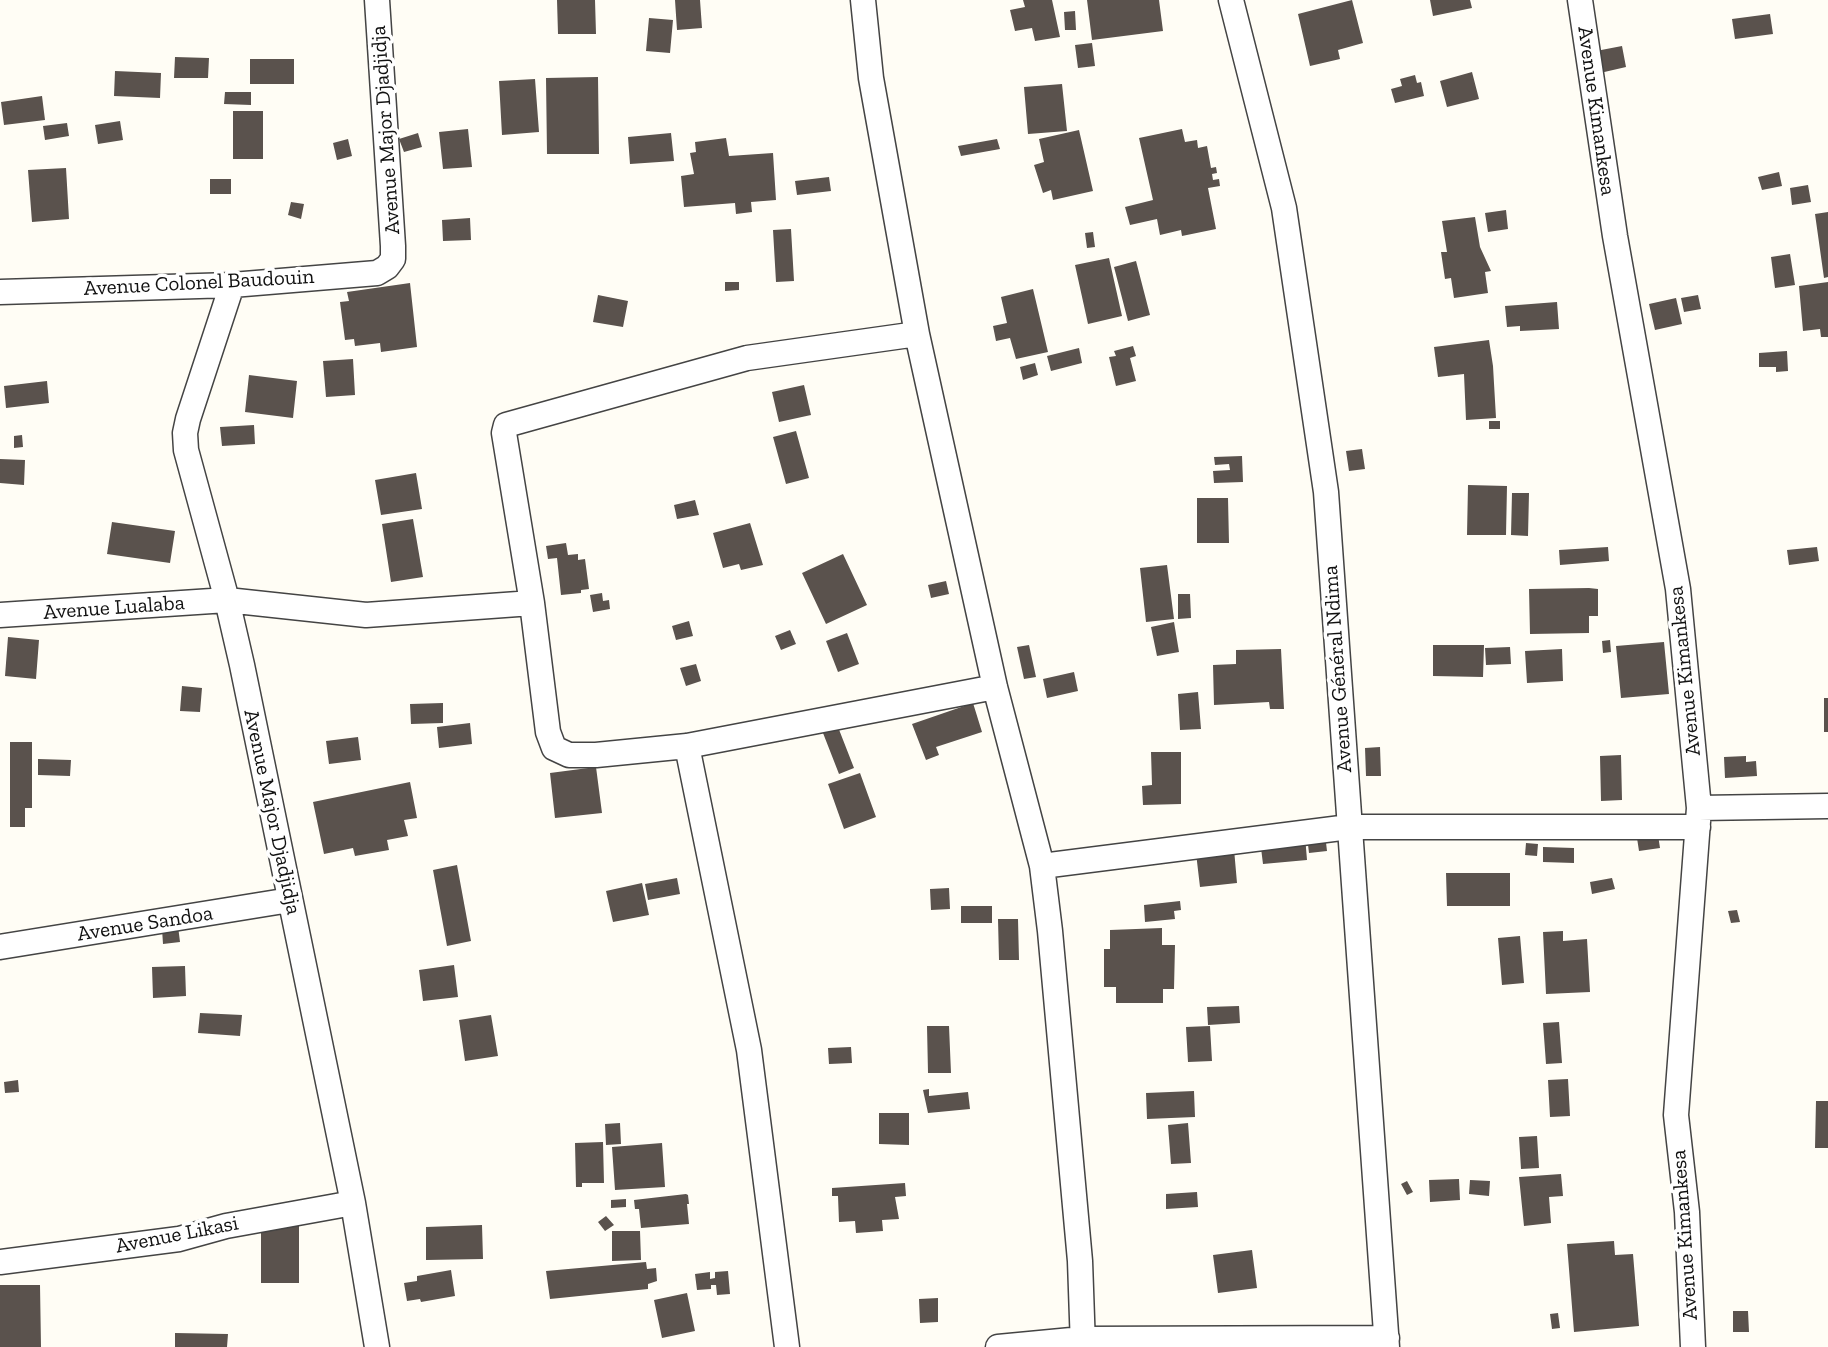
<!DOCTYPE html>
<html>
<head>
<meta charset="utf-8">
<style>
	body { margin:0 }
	canvas { display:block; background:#fffdf5 }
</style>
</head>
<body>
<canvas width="1828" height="1347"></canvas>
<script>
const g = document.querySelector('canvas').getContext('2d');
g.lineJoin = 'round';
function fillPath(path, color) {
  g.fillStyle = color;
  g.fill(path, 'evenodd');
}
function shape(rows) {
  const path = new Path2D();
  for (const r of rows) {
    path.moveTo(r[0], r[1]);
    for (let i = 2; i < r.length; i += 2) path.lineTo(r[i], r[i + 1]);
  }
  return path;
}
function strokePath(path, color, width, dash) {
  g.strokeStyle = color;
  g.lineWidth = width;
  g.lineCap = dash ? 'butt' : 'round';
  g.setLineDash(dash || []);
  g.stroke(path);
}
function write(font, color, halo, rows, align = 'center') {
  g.font = font + ' "Zilla Slab",serif';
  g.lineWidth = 7;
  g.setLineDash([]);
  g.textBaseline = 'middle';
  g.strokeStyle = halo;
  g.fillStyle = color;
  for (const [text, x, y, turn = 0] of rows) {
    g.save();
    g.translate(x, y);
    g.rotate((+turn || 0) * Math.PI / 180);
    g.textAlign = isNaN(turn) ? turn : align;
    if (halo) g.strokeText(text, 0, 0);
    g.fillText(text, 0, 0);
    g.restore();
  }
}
fillPath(shape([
	[557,0,595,0,596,34,558,34],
	[675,0,700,0,702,28,677,30],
	[1023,0,1052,0,1060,37,1035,41,1032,28,1015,31,1010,10,1025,7],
	[1087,0,1159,0,1163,31,1092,40],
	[1352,0,1363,43,1338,50,1340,59,1310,66,1298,14],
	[1430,0,1470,0,1472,8,1433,16],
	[1075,11,1076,30,1065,30,1064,12],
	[1770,14,1773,34,1735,39,1732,19],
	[649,18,673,20,670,53,646,51],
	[1092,43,1095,66,1078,68,1075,45],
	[1622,46,1626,67,1600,73,1596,51],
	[175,57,209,58,208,78,174,78],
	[250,59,294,59,294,84,250,84],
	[115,71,161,73,160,98,114,96],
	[1472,72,1479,99,1447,107,1440,81],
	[1415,75,1417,83,1421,82,1424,96,1395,103,1391,89,1402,86,1400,79],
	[598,77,599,154,547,154,546,78],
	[535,79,539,132,502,135,499,81],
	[1062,84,1067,131,1028,134,1024,87],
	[225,92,251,92,251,105,224,104],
	[42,96,45,120,4,125,1,102],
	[233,111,263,111,263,159,233,159],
	[120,121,123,140,98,144,95,125],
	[67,123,69,136,45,140,43,126],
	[468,129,472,167,443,169,439,132],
	[1182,129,1185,142,1197,140,1198,148,1207,146,1211,168,1216,167,1217,173,1212,174,1213,180,1219,179,1220,186,1208,188,1216,229,1182,236,1181,230,1160,235,1157,219,1130,225,1125,207,1153,200,1139,138],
	[1079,130,1093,191,1053,200,1051,190,1043,193,1034,165,1044,162,1039,139],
	[418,133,422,147,404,152,399,139],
	[671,133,674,161,630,164,628,137],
	[726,138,729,156,773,153,776,200,751,202,752,212,736,214,735,203,684,207,681,176,694,174,690,153,696,152,695,142],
	[348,139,352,156,337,160,333,143],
	[997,139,1000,149,961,156,958,146],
	[66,168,69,219,32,222,28,170],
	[1779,172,1782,186,1762,190,1758,177],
	[829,177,831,191,797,195,795,181],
	[210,179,231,179,231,194,210,194],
	[1808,185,1811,202,1792,205,1790,188],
	[291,202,304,204,301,219,288,215],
	[1506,210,1508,229,1488,232,1485,213],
	[1828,212,1828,277,1824,278,1815,214],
	[1475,217,1480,247,1491,271,1485,272,1488,293,1454,298,1451,278,1445,279,1441,252,1447,252,1442,221],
	[470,218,471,240,443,241,442,220],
	[791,229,794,281,776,282,773,230],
	[1093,232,1095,247,1087,248,1085,233],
	[1790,254,1795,285,1775,288,1771,257],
	[1109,258,1122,316,1088,324,1075,265],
	[1136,261,1150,315,1128,321,1114,267],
	[725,282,739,282,739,290,725,291],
	[1828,282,1828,337,1821,337,1820,329,1803,331,1799,286],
	[410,283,417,347,381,352,380,343,355,346,354,339,345,340,340,302,349,301,347,292],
	[1033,289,1048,352,1016,359,1010,338,996,341,993,326,1007,323,1001,297],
	[598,295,628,301,623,327,593,322],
	[1698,295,1701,309,1684,312,1681,298],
	[1676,298,1682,324,1655,330,1649,304],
	[1557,302,1559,329,1520,331,1520,326,1507,327,1505,306],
	[1489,340,1493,366,1496,418,1466,420,1464,374,1438,377,1434,347],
	[1133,346,1136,356,1130,358,1136,381,1116,386,1109,357,1116,356,1114,351],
	[1079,348,1082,363,1051,371,1047,356],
	[1787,351,1788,371,1776,372,1776,367,1759,367,1759,353],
	[353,359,355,395,326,397,323,361],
	[1035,363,1038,375,1023,380,1020,367],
	[249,375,297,381,293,418,245,412],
	[47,381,49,403,6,408,4,386],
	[804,385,811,415,779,422,772,392],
	[1489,421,1500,421,1500,429,1489,429],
	[254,425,255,444,222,446,220,427],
	[796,431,809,478,786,484,773,437],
	[22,435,23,447,14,448,14,436],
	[1362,449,1365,469,1349,471,1346,451],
	[1242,456,1243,482,1214,483,1213,471,1230,470,1229,464,1215,465,1214,457],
	[0,459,25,460,24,485,0,483],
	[416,473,422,509,381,515,375,480],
	[1468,485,1507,486,1506,535,1467,535],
	[1512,493,1529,493,1528,536,1511,535],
	[1197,498,1228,498,1229,543,1197,543],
	[695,500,699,515,677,519,674,505],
	[413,519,423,577,391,582,382,524],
	[112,522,175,531,170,563,107,554],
	[750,523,763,565,741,570,739,564,723,568,713,533],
	[566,543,568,555,578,554,578,560,585,559,589,589,581,590,581,593,561,595,557,558,548,559,546,546],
	[1608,547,1609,561,1560,565,1559,550],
	[1817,547,1819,561,1789,565,1787,550],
	[843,554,867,605,826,624,802,573],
	[1167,565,1174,619,1146,622,1140,568],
	[946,581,949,594,931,598,928,585],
	[1589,588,1598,589,1598,616,1589,616,1589,633,1530,634,1529,589],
	[602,593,603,601,609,600,610,609,593,612,590,595],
	[1178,594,1190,594,1191,618,1178,619],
	[689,621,693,636,676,640,672,626],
	[1174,622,1179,652,1157,656,1151,627],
	[790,630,796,644,781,650,775,636],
	[847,633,859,664,838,672,826,641],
	[8,637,39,640,36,679,5,676],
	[1610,640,1611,652,1603,653,1602,641],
	[1664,642,1669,694,1621,698,1616,646],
	[1029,645,1036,677,1024,679,1017,647],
	[1433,645,1484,645,1483,677,1433,676],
	[1510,647,1511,664,1486,665,1485,648],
	[1281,649,1284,709,1270,709,1269,702,1214,705,1213,665,1236,664,1236,650],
	[1562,649,1563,681,1527,683,1525,651],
	[696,664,701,681,686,686,680,668],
	[1074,672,1078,691,1047,698,1043,679],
	[182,686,202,688,200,712,180,711],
	[1198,692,1201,729,1180,730,1178,694],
	[1824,698,1828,698,1828,732,1824,732],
	[443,703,443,723,411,724,410,704],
	[973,703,982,732,936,747,939,755,926,760,912,724],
	[470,723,472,744,439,748,437,727],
	[838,727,854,768,839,774,823,733],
	[358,737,361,760,329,764,326,741],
	[10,742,32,742,32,808,25,808,25,827,10,827],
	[1380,747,1381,776,1366,776,1365,748],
	[1151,752,1181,752,1181,804,1143,805,1142,786,1152,785],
	[1621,755,1622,800,1601,801,1600,756],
	[1746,756,1746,762,1756,761,1757,776,1725,778,1724,757],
	[38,759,71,760,70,776,38,775],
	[596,767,602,813,555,818,550,773],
	[860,773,876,817,844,829,828,784],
	[410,782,417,818,404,820,408,836,387,840,389,850,355,856,353,848,324,854,313,802],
	[1325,834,1327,851,1309,853,1307,836],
	[1658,835,1660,848,1639,851,1637,838],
	[1305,836,1307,860,1263,864,1260,840],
	[1526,843,1538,844,1537,856,1525,855],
	[1543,847,1574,848,1574,863,1543,862],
	[1234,849,1237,883,1200,887,1196,853],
	[457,865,471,941,447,946,433,870],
	[1446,873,1510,873,1510,906,1447,906],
	[677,878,680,894,648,900,645,884],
	[1612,878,1615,889,1592,894,1590,882],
	[642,883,649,915,613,922,606,891],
	[949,888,950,909,931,910,930,889],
	[1180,901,1181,910,1174,911,1175,919,1145,922,1144,905],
	[961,906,992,906,992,923,961,923],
	[1737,910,1740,922,1731,923,1728,911],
	[998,919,1018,919,1019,960,999,960],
	[178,926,180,942,163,944,162,929],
	[1162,928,1162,945,1175,945,1174,989,1163,989,1163,1003,1116,1003,1116,987,1104,987,1104,949,1110,949,1110,930],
	[1563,931,1563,941,1587,939,1590,992,1546,994,1543,932],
	[1520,936,1524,983,1502,985,1498,938],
	[454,965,458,997,423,1001,419,970],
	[185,966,186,996,153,998,152,967],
	[1239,1006,1240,1023,1208,1025,1207,1007],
	[200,1013,242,1015,240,1036,198,1033],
	[491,1015,498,1056,465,1061,459,1020],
	[1559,1022,1562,1063,1546,1064,1543,1023],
	[927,1026,949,1026,951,1073,928,1073],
	[1210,1026,1212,1061,1188,1062,1186,1027],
	[851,1047,852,1063,829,1064,828,1048],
	[1568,1079,1570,1116,1550,1117,1548,1080],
	[18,1080,19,1092,5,1093,4,1082],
	[929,1089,929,1096,968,1092,970,1109,928,1113,923,1090],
	[1194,1091,1195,1117,1147,1119,1146,1093],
	[1816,1101,1828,1101,1828,1148,1815,1148],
	[879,1113,909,1113,909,1145,879,1144],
	[620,1123,621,1144,606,1145,605,1124],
	[1188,1123,1191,1163,1171,1164,1168,1125],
	[1537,1136,1539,1168,1521,1169,1519,1137],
	[603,1142,604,1183,582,1183,582,1187,576,1187,575,1143],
	[662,1143,665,1187,615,1190,612,1147],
	[1561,1174,1563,1196,1549,1197,1551,1223,1524,1226,1519,1177],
	[1459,1179,1460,1200,1430,1202,1429,1180],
	[1470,1180,1490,1181,1489,1196,1469,1194],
	[1407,1181,1413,1192,1407,1195,1401,1184],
	[905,1183,906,1196,895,1197,899,1219,882,1220,883,1231,856,1233,855,1221,839,1222,838,1196,832,1196,832,1188],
	[1197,1192,1198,1207,1166,1209,1166,1194],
	[686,1194,688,1195,689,1204,687,1204,689,1224,641,1228,639,1209,635,1209,634,1200],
	[626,1199,626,1207,611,1208,611,1200],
	[606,1216,614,1225,605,1231,598,1222],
	[482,1225,483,1259,426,1260,426,1227],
	[261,1226,299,1226,299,1283,261,1283],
	[612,1231,640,1231,641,1260,612,1261],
	[1614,1241,1615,1255,1633,1254,1639,1326,1574,1332,1567,1244],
	[1252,1250,1257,1288,1218,1293,1213,1255],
	[646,1262,647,1269,656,1268,657,1281,648,1284,648,1289,550,1299,546,1271],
	[451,1270,455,1296,421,1302,420,1299,407,1301,404,1283,417,1281,417,1276],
	[728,1271,730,1294,717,1295,716,1285,711,1285,711,1289,697,1290,695,1274,710,1272,710,1279,715,1278,715,1272],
	[0,1285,40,1285,41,1347,0,1347],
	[687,1293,695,1331,662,1338,654,1300],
	[938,1298,938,1322,920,1323,919,1299],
	[1733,1311,1748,1311,1749,1332,1733,1332],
	[1558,1313,1560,1328,1552,1329,1550,1314],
	[175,1333,228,1334,227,1347,175,1347]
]), '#5a524d');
const street = shape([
	[863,0,871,78,917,334,995,687,1042,866,1050,931,1080,1261,1083,1347],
	[1231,0,1284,208,1326,492,1387,1347],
	[1580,0,1615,236,1678,589,1699,808,1676,1115,1687,1212,1693,1347],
	[232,285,188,419,185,433,186,450,227,600,242,665,353,1203,377,1347],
	[0,292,232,285,377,273,387,267,393,259,393,246,377,0],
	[917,334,747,358,506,425,504,433,532,603,548,732,554,748,569,755,596,755,687,746,995,687],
	[0,615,227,600,366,615,532,603],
	[687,746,749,1050,787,1347],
	[1699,808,1828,806],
	[1042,866,1349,827,1698,827],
	[0,947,290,900],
	[0,1262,179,1239,226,1226,353,1203],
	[998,1347,1082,1339,1387,1338]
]);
strokePath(street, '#444', 27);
strokePath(street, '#fff', 24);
write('21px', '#111', '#fff', [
	["Avenue Kimankesa",1596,111,82],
	["Avenue Major Djadjidja",386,130,-94],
	["Avenue Colonel Baudouin",199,283,-3],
	["Avenue Lualaba",114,608,-4],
	["Avenue Général Ndima",1338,669,-94],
	["Avenue Kimankesa",1685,671,-96],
	["Avenue Major Djadjidja",272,812,78],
	["Avenue Sandoa",145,924,-9],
	["Avenue Likasi",177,1235,-11],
	["Avenue Kimankesa",1685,1235,-94]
]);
</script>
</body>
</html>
